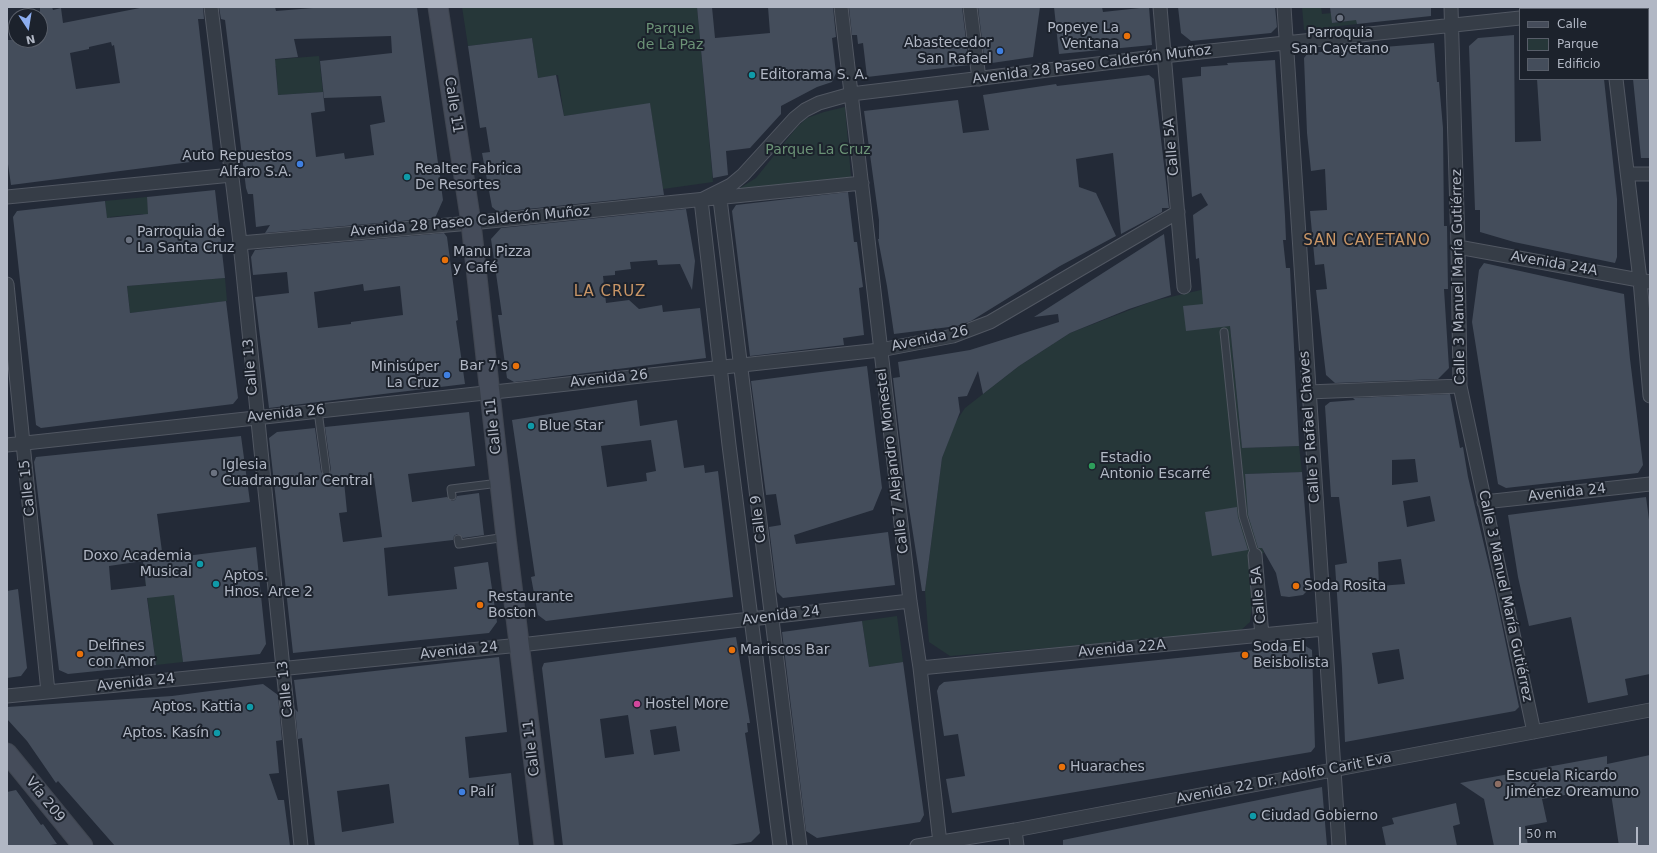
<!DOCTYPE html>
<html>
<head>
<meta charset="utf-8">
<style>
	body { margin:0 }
	#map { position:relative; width:1657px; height:853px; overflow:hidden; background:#232a37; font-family:"DejaVu Sans",sans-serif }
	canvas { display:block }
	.frame { position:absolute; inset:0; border:8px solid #b1b7c4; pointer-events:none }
	.legend { position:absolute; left:1519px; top:8px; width:130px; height:72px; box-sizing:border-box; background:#1c222c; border:1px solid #585e69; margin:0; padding:5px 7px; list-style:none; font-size:12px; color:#b1b7c4 }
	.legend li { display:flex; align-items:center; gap:8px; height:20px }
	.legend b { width:20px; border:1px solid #585e69 }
	.north { position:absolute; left:8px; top:8px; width:40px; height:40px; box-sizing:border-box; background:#1c222c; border:1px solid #585e69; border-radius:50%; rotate:168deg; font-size:11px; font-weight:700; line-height:16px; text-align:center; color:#b1b7c4 }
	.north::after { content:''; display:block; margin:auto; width:14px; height:18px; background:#8cadee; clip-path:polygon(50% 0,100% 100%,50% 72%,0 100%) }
	.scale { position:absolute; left:1519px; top:827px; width:119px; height:18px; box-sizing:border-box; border:2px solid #b1b7c4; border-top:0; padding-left:5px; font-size:12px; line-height:14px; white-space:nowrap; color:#b1b7c4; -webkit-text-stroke:3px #1c222c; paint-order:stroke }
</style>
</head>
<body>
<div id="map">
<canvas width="1657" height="853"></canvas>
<div class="frame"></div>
<ul class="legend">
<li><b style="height:5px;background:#454c5a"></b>Calle</li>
<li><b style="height:11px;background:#263739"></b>Parque</li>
<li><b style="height:11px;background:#444d5b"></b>Edificio</li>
</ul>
<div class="north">N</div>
<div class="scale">50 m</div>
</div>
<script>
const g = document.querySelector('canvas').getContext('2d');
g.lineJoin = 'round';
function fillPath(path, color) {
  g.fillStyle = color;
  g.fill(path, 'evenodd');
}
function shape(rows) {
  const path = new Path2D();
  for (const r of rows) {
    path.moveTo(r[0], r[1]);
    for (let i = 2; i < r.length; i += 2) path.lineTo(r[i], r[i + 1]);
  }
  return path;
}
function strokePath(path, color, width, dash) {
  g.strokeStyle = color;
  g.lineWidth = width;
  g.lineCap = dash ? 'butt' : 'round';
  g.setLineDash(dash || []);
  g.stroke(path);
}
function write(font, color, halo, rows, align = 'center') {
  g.font = font + ' "DejaVu Sans",sans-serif';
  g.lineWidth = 4;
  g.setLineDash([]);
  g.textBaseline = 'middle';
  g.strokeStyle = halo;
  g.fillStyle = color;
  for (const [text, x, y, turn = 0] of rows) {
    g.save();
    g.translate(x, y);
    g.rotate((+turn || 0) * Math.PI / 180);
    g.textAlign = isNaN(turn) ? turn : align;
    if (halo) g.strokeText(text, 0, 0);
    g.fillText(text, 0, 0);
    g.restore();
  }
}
fillPath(shape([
	[462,7,697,7,713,182,663,189,650,104,564,116,558,75,538,78,532,38,468,46],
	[1302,7,1321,7,1322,14,1331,13,1333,23,1349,21,1348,10,1355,9,1357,24,1304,30],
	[319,56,323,92,278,95,276,66,231,69,231,63],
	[845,107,851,177,735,191,756,178,797,127,807,118,824,112],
	[147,197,154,271,148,271,143,214,110,217,116,287,111,267,105,201],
	[225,278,227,301,130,313,127,286],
	[1205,289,1230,326,1242,448,1299,446,1302,472,1245,474,1249,516,1264,553,1248,556,1252,606,1250,622,1240,631,1223,634,950,656,929,642,925,591,942,458,955,423,965,408,1019,366,1070,333,1153,301],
	[154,578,174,595,183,662,156,665,145,579],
	[897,616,903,662,869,667,862,621]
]), '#263739');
fillPath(shape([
	[40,7,52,7,53,10,61,8,63,23,145,7,203,7,204,19,198,19,214,159,11,185,7,157,7,40,40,40],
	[111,42,112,46,114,45,120,83,76,89,70,53,89,49,89,47],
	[219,7,275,7,276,11,325,7,417,7,443,200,435,218,265,233,270,225,256,227,253,194,248,194,246,188,225,20,221,19],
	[391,36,392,53,320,61,324,98,381,96,385,122,370,125,374,155,345,159,344,153,316,157,311,113,325,111,323,92,278,95,275,59,298,57,294,39],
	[697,7,712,7,715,38,770,33,768,7,833,7,836,37,832,38,836,73,832,82,817,87,781,106,781,114,750,148,726,151,728,175,713,178],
	[849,7,962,7,969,65,867,77,863,43,858,44,857,35,852,35],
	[978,7,1040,7,1033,57,985,64],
	[1054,7,1102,7,1103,12,1149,7,1152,45,1059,54],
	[1178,7,1275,7,1277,27,1271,33,1191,41,1181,33],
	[1330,7,1431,7,1431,16,1357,24,1356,20,1332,23],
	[1514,35,1515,142,1541,141,1537,79,1604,79,1617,199,1617,257,1615,263,1514,242,1480,232,1480,210,1475,210,1469,46,1478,38],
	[532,38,538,78,556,75,564,116,650,103,664,195,498,212,492,207,482,153,490,152,486,127,480,128,468,46],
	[1434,43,1437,82,1439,82,1443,128,1444,226,1447,226,1448,289,1444,289,1449,368,1438,379,1335,383,1326,375,1316,290,1327,289,1324,264,1315,265,1310,211,1327,210,1325,169,1311,171,1307,133,1304,58,1308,53],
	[1275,60,1285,216,1286,240,1283,240,1286,268,1290,268,1299,446,1242,448,1230,326,1186,331,1183,306,1203,304,1199,258,1196,259,1193,215,1208,205,1201,193,1192,197,1182,78,1201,76,1201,67,1228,65,1227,63],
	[1149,75,1154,79,1169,208,1162,208,1162,212,1121,234,1113,153,1076,159,1079,187,1096,193,1116,236,1060,266,971,321,957,326,894,334,887,286,878,239,879,239,879,220,864,111,958,100,963,133,989,130,983,95,1056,84,1057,86],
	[1633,79,1650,79,1650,158,1641,158],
	[215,190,225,278,127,286,130,313,226,301,238,398,233,404,41,428,36,425,13,217,17,211,105,201,107,218,148,214,147,197],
	[848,192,854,242,857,242,863,287,859,288,864,335,843,338,844,345,750,356,732,211,736,205],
	[686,209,695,261,692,290,680,264,658,265,657,260,630,262,631,269,615,271,615,275,603,276,606,303,629,300,639,309,662,305,663,312,700,308,706,358,514,382,507,378,498,315,502,315,491,239,501,228],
	[444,233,447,237,458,320,456,321,465,384,269,408,255,297,289,293,287,272,253,275,251,257,255,250],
	[363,284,364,291,400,286,403,315,351,322,351,324,318,328,314,292],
	[1164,234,1171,295,1129,309,1070,333,1019,366,983,394,978,371,967,396,958,397,960,412,942,458,925,591,922,591,906,489,893,378,900,377,898,362,970,350,1059,322,1058,314,1034,317],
	[1484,263,1624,294,1630,359,1643,465,1638,473,1506,488,1498,484,1472,322,1479,270],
	[867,366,882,488,873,510,794,535,796,544,888,532,895,585,783,598,777,592,769,527,781,525,776,494,766,495,751,381],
	[1450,394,1460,448,1463,447,1468,477,1495,591,1519,707,1515,711,1345,742,1342,668,1335,565,1347,563,1339,497,1331,497,1325,406,1330,402,1355,400,1353,398],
	[1415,459,1418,482,1392,485,1392,460],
	[1430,496,1435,521,1407,527,1403,501],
	[1401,559,1405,584,1379,586,1378,562],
	[1399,649,1404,679,1378,684,1372,653],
	[637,400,640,426,677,420,684,468,704,465,705,473,718,471,733,597,546,621,538,615,531,577,535,576,512,420],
	[651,440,656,471,646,473,647,481,607,487,601,446],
	[469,412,475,466,408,474,412,502,447,497,452,501,455,500,457,496,479,493,484,535,463,538,457,534,454,536,453,540,384,548,388,596,457,589,454,567,488,562,497,622,489,633,293,653,269,438,277,432,315,428,321,472,326,476,329,475,331,470,325,427],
	[374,478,382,537,343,542,339,513,347,512,344,481],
	[241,436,250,502,157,514,163,559,256,547,266,644,260,654,183,662,174,595,147,598,156,665,68,674,59,670,34,462,36,457],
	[143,561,146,586,111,590,109,566],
	[1302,472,1311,587,1303,595,1289,597,1281,596,1276,573,1262,548,1258,548,1248,515,1245,474],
	[1646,497,1650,527,1650,674,1625,679,1628,695,1588,703,1571,617,1529,626,1518,577,1508,515],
	[1237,507,1238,517,1248,550,1212,556,1205,512],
	[18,589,27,668,21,676,7,678,7,591],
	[862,621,869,667,903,662,924,815,920,822,817,838,806,831,782,632],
	[736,637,750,723,747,723,748,732,745,733,760,833,751,842,723,846,563,846,542,668,544,663],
	[628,715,634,754,605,758,600,719],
	[676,726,680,751,654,755,650,730],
	[1304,645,1312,650,1315,747,1311,752,952,813,946,779,965,776,958,734,944,736,937,691,939,686,944,682],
	[499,657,507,732,465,737,469,778,511,773,519,846,315,846,302,738,298,739,295,709,298,712,294,680],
	[389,784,394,823,342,832,337,791],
	[263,684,278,695,282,740,276,741,279,773,269,774,278,800,284,800,290,846,115,846,58,781,56,783,27,741,7,719,7,707,172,696],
	[1650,755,1650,846,1619,846,1610,787,1542,799,1547,822,1525,826,1528,846,1494,846,1484,799,1460,783,1607,756,1607,764],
	[1322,787,1327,846,1063,846,1063,840],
	[16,790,41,825,43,824,57,844,44,846,7,846,7,792],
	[1456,803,1460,824,1453,826,1457,846,1386,846,1382,827,1394,824,1392,818]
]), '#444d5b');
const lane = shape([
	[1224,332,1243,516,1255,555],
	[318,411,326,471],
	[452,496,451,489,499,483],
	[458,539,459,544,506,537]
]);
const street = shape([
	[211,7,240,243,301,846],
	[841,7,910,601,920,668,940,843],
	[970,7,979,79],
	[1160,7,1184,287],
	[1284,7,1339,846],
	[1451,7,1458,247,1460,386,1534,732],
	[1598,9,1616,7],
	[1616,79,1640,280,1650,396],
	[1628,174,1650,174],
	[719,191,800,846],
	[7,197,232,175],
	[240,243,471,223,862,183],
	[1458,247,1650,282],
	[7,284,48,692],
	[1308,392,1460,386],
	[7,445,880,350,953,336,990,322,1178,212],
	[1484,502,1650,484],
	[1255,555,1262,636],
	[920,668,1324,629],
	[7,696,520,645,910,601],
	[1015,830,1017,846],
	[780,846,729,445,701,200,731,185,743,175,795,118,805,110,819,103,851,94,1163,56,1520,18],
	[917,846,1015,830,1650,710]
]);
const secondary = shape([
	[438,7,471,223,506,537,544,846],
	[7,753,83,846]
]);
strokePath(lane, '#515762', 9);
strokePath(street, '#515762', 15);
strokePath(secondary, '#404651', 21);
strokePath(lane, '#363d47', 7);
strokePath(street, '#363d47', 13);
strokePath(secondary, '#454c5a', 19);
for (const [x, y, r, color] of [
	[1340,18,4,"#6b7280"],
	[1127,36,4,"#e8710a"],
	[1000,51,4,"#3f7fe0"],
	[752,75,4,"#0f9aa8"],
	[300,164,4,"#3f7fe0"],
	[407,177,4,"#0f9aa8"],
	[129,240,4,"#6b7280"],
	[445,260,4,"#e8710a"],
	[516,366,4,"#e8710a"],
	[447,375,4,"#3f7fe0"],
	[531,426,4,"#0f9aa8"],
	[1092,466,4,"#2e9e5b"],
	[214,473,4,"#6b7280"],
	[200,564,4,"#0f9aa8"],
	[216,584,4,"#0f9aa8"],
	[1296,586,4,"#e8710a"],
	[480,605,4,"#e8710a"],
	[732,650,4,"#e8710a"],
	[80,654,4,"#e8710a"],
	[1245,655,4,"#e8710a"],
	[637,704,4,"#d1479c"],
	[250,707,4,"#0f9aa8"],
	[217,733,4,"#0f9aa8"],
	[1062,767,4,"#e8710a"],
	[1498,784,4,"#8d6e63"],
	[462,792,4,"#3f7fe0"],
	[1253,816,4,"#0f9aa8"]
]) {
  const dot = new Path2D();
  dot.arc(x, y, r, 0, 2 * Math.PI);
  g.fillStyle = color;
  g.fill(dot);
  strokePath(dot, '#1c222c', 1.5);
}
write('14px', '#b1b7c4', '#1c222c', [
	["Popeye La",1119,28,"right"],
	["Ventana",1119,44,"right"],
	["Parroquia",1340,33,"center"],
	["San Cayetano",1340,49,"center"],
	["Abastecedor",992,43,"right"],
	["San Rafael",992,59,"right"],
	["Editorama S. A.",760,75],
	["Auto Repuestos",292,156,"right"],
	["Alfaro S.A.",292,172,"right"],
	["Realtec Fabrica",415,169],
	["De Resortes",415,185],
	["Parroquia de",137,232],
	["La Santa Cruz",137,248],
	["Manu Pizza",453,252],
	["y Café",453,268],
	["Bar 7's",508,366,"right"],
	["Minisúper",439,367,"right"],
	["La Cruz",439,383,"right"],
	["Blue Star",539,426],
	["Estadio",1100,458],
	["Antonio Escarré",1100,474],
	["Iglesia",222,465],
	["Cuadrangular Central",222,481],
	["Doxo Academia",192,556,"right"],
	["Musical",192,572,"right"],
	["Aptos.",224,576],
	["Hnos. Arce 2",224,592],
	["Soda Rosita",1304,586],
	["Restaurante",488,597],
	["Boston",488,613],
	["Delfines",88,646],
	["con Amor",88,662],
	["Soda El",1253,647],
	["Beisbolista",1253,663],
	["Mariscos Bar",740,650],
	["Hostel More",645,704],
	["Aptos. Kattia",242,707,"right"],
	["Aptos. Kasín",209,733,"right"],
	["Huaraches",1070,767],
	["Escuela Ricardo",1506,776],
	["Jiménez Oreamuno",1506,792],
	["Palí",470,792],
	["Ciudad Gobierno",1261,816]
], 'left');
write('14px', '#6b9276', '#1c222c', [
	["Parque",670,29],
	["de La Paz",670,45],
	["Parque La Cruz",818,150]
]);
write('14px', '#b1b7c4', '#1c222c', [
	["Avenida 28 Paseo Calderón Muñoz",1092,65,-7],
	["Calle 11",453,105,81],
	["Calle 5A",1172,147,-95],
	["Avenida 28 Paseo Calderón Muñoz",470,222,-5],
	["Avenida 24A",1554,264,10],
	["Calle 3 Manuel María Gutiérrez",1459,277,-91],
	["Avenida 26",930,339,-12],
	["Calle 13",251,367,-95],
	["Avenida 26",609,379,-6],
	["Avenida 26",286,414,-6],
	["Calle 11",494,426,-96],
	["Calle 5 Rafael Chaves",1310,427,-94],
	["Calle 7 Alejandro Monestel",893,461,-97],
	["Calle 15",28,488,-96],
	["Avenida 24",1567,493,-6],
	["Calle 9",759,519,-97],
	["Calle 5A",1259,595,-95],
	["Calle 3 Manuel María Gutiérrez",1505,596,78],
	["Avenida 24",781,616,-7],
	["Avenida 22A",1122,649,-5],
	["Avenida 24",459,651,-6],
	["Avenida 24",136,683,-6],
	["Calle 13",286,689,-96],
	["Calle 11",532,748,-97],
	["Avenida 22 Dr. Adolfo Carit Eva",1284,779,-11],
	["Vía 209",45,800,51]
]);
g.letterSpacing = '1px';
write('15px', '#c99667', '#1c222c', [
	["SAN CAYETANO",1367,241],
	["LA CRUZ",610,292]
]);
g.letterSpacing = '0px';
</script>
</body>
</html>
